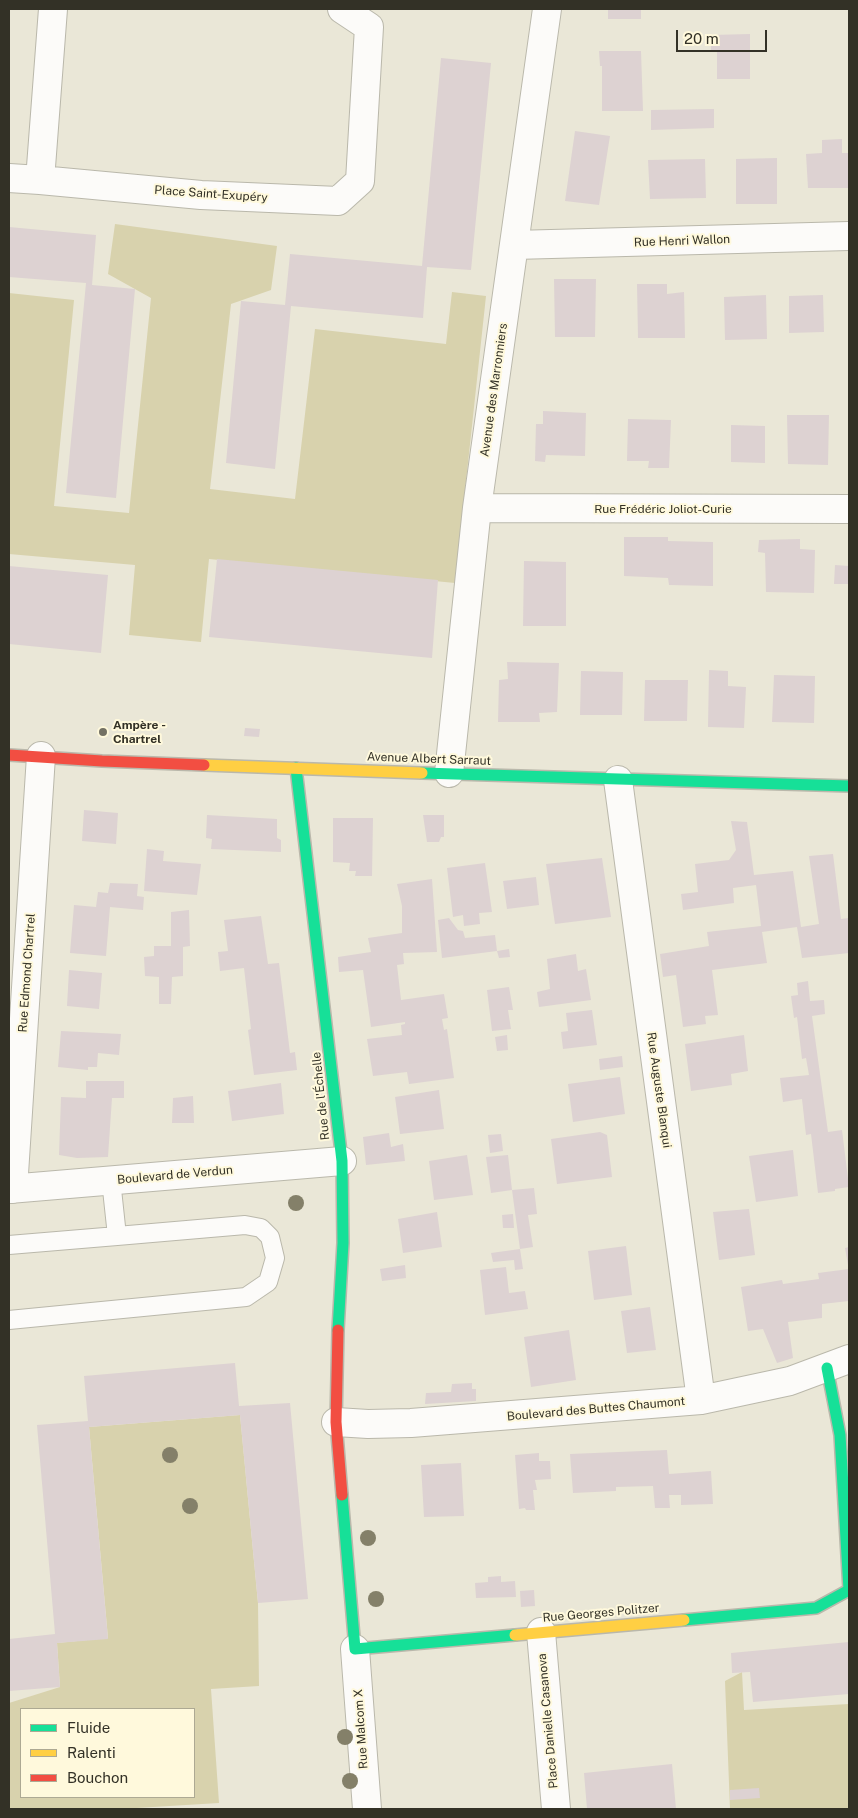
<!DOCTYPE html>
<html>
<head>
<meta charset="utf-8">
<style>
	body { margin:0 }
	#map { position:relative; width:858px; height:1818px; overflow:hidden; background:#eae7d7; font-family:"Public Sans",sans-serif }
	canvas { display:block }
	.frame { position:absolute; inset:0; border:10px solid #333126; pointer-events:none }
	.legend { position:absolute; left:20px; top:1708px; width:175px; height:90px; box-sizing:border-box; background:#fff9dc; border:1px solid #ada993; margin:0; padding:6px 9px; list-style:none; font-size:15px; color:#333126 }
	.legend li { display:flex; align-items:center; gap:10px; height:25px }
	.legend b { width:25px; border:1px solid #ada993 }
	.scale { position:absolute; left:676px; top:30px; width:91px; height:22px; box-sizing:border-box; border:2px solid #333126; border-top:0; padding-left:6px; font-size:15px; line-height:18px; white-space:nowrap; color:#333126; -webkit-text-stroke:4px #fff9dc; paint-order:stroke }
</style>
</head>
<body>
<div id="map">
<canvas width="858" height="1818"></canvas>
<div class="frame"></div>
<ul class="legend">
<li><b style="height:6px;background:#16e098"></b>Fluide</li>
<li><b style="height:6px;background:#ffcf43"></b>Ralenti</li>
<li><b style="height:6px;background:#f24e42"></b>Bouchon</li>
</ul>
<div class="scale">20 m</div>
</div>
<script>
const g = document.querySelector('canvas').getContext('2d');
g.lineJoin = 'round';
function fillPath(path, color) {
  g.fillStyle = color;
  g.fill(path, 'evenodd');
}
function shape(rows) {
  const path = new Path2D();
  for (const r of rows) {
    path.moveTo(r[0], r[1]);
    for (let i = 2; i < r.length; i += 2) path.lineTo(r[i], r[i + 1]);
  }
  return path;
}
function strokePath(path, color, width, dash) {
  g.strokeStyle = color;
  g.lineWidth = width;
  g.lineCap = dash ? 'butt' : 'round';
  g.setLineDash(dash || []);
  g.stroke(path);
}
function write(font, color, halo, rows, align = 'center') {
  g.font = font + ' "Public Sans",sans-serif';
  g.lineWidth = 4;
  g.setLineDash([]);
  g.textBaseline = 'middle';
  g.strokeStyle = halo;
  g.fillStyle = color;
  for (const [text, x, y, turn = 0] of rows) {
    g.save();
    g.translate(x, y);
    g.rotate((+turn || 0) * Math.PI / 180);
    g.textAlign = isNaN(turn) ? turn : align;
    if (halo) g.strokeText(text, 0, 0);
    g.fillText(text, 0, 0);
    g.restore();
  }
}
fillPath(shape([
	[115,224,277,246,271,290,231,304,210,489,295,499,315,329,446,344,452,292,486,296,455,583,209,559,201,642,129,635,135,565,9,554,9,293,74,300,54,506,129,513,151,298,108,274],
	[240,1415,258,1603,259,1686,211,1689,219,1803,120,1809,9,1809,9,1703,60,1687,57,1643,108,1638,89,1427],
	[21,1709,194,1709,194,1797,21,1797],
	[742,1672,744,1710,849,1704,849,1809,730,1809,725,1681]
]), '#d8d2ad');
fillPath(shape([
	[608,9,641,9,641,19,608,19],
	[750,34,750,79,717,79,717,50,711,50,711,35],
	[599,51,641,51,643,111,602,111,602,66,600,66],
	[441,58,491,63,471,270,427,267,423,318,291,306,275,469,226,463,241,301,285,305,290,254,422,266],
	[714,109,714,128,651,130,651,110],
	[575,131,610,136,599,205,565,201],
	[842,139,842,153,849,153,849,188,808,188,806,154,822,153,822,140],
	[777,158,777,204,736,204,736,159],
	[705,159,706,198,650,199,648,160],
	[9,227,96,235,92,285,135,289,116,498,66,493,86,283,9,277],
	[554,279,596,279,595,337,555,337],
	[637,284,667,284,667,294,684,292,685,338,638,338],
	[766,295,767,339,725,340,724,297],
	[823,295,824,332,789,333,789,296],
	[543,411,586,413,585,456,546,455,545,462,535,461,536,424,543,424],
	[787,415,829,415,828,465,788,464],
	[628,419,671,420,669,468,648,468,649,461,627,461],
	[731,425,765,426,765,463,731,462],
	[624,537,668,537,668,541,713,542,713,586,669,585,668,578,624,576],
	[800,539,800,549,815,550,814,593,766,592,765,553,758,552,759,540],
	[217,559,438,580,432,658,209,637],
	[524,561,566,562,566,626,523,626],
	[835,565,849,566,849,584,834,584],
	[9,566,108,575,101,653,9,644],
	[507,662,559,663,557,712,539,713,540,722,498,722,499,680,508,679],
	[709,670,728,671,728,686,746,687,744,728,708,727],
	[581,671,623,672,622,715,580,715],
	[774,675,815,676,814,723,772,722],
	[645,680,688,680,687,721,644,721],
	[245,728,260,729,259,737,244,736],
	[84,810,118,813,116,844,82,841],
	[207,815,277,819,277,838,281,840,281,852,211,849,212,839,206,838],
	[423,815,444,815,444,837,441,837,439,842,427,842],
	[333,818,373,818,372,876,355,876,356,871,349,871,350,863,333,862],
	[731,821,747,822,754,875,793,871,801,927,819,924,809,856,833,854,841,919,849,918,849,953,802,958,797,927,762,932,767,963,712,970,718,1015,705,1016,706,1024,683,1027,676,975,663,977,660,954,709,946,707,932,761,926,756,885,733,888,734,903,683,910,681,894,698,892,695,864,729,860,736,850],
	[147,849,164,851,163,861,201,864,197,895,144,891],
	[602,858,611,917,555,924,546,864],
	[485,863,492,912,479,913,480,924,464,926,463,915,453,917,447,868],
	[536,877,539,905,507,909,503,881],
	[432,879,437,952,403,953,404,964,397,965,401,1000,444,994,448,1018,442,1019,444,1030,447,1029,454,1078,409,1084,407,1072,373,1076,367,1039,402,1035,401,1025,405,1024,405,1022,371,1027,363,970,339,972,338,957,371,952,368,938,402,933,402,906,397,884],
	[110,883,138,884,137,896,144,897,143,910,110,907,106,956,70,953,74,905,96,907,98,892,108,893],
	[189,910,190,946,183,947,183,976,172,977,171,1004,159,1004,159,977,145,976,144,957,154,956,154,946,171,946,171,912],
	[261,916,268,964,279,963,290,1053,295,1052,297,1070,254,1075,248,1030,251,1029,244,968,220,971,218,952,228,951,224,920],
	[449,918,458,930,463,931,465,938,495,935,497,951,442,958,438,920],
	[509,949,510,957,499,958,497,951],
	[576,954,578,971,586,969,591,1000,539,1007,537,992,550,989,547,959],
	[69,970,102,973,99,1009,67,1006],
	[808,981,810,1001,824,1000,825,1014,812,1016,828,1132,842,1130,849,1187,835,1189,835,1191,818,1193,811,1134,806,1135,802,1099,783,1102,780,1078,809,1075,806,1058,802,1059,797,1017,794,1018,791,996,798,995,797,983],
	[509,987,513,1010,508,1010,511,1029,492,1031,487,990],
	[592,1010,597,1045,563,1049,561,1032,568,1031,566,1013],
	[61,1031,121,1034,119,1055,98,1053,97,1067,88,1067,88,1070,58,1067],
	[507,1035,508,1050,497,1051,495,1037],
	[744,1035,748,1071,731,1074,732,1085,691,1091,685,1044],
	[622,1056,623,1067,600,1070,599,1059],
	[620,1077,625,1114,573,1122,568,1084],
	[86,1081,124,1081,124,1098,112,1098,108,1157,77,1158,59,1155,61,1097,86,1098],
	[281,1083,284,1114,232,1121,228,1091],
	[439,1090,444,1129,400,1134,395,1097],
	[193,1096,194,1123,172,1123,173,1098],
	[600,1132,607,1135,612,1177,557,1184,551,1139],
	[389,1133,391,1147,403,1144,405,1161,366,1165,363,1137],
	[501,1134,503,1151,490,1153,488,1135],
	[793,1150,798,1196,756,1202,749,1156],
	[467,1155,473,1195,434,1200,429,1161],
	[508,1155,512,1190,534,1188,537,1214,528,1215,533,1247,520,1249,512,1190,491,1193,486,1157],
	[749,1209,755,1255,719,1260,713,1212],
	[437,1212,442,1247,403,1253,398,1219],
	[513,1214,514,1228,503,1228,502,1215],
	[626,1246,632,1295,594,1300,588,1251],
	[849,1247,849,1265,848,1265,845,1248],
	[520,1249,523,1269,515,1270,514,1260,493,1262,491,1253],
	[405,1265,406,1278,382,1281,380,1269],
	[506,1267,509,1293,525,1291,528,1309,485,1315,480,1270],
	[849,1269,849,1301,822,1304,822,1318,788,1322,793,1358,777,1363,763,1329,748,1331,741,1287,782,1280,783,1284,819,1279,818,1273],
	[650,1307,656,1350,627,1353,621,1311],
	[569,1330,576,1380,531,1387,524,1337],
	[235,1363,239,1406,290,1403,308,1599,258,1603,240,1415,89,1427,108,1639,57,1643,60,1687,9,1691,9,1639,55,1634,37,1425,88,1421,84,1376],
	[472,1383,472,1389,476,1389,476,1401,425,1404,426,1393,451,1392,452,1384],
	[667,1450,669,1474,711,1471,713,1504,681,1505,681,1495,669,1495,670,1508,655,1508,653,1486,616,1487,616,1491,573,1493,570,1454],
	[539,1453,539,1461,550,1461,551,1479,535,1480,537,1490,533,1490,535,1510,526,1510,525,1508,519,1509,515,1455],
	[461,1463,464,1516,424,1517,421,1465],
	[501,1576,501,1582,515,1581,516,1597,476,1598,475,1583,488,1582,488,1577],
	[534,1590,535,1606,521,1607,520,1591],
	[849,1642,849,1694,753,1702,750,1672,732,1673,731,1653],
	[672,1764,676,1809,587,1809,584,1773],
	[759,1788,760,1798,730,1800,730,1790]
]), '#ddd2d2');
const lane = shape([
	[9,1245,117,1236,111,1180],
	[9,1320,246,1297,268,1282,275,1258,270,1237,261,1228,245,1225,117,1236]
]);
const street = shape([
	[53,9,40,180,201,195,338,201,360,181,369,27,342,9],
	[9,178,40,180],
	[514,245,849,236],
	[477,508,849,509],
	[449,773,477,508,547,9],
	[618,780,701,1400],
	[9,1189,342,1161],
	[13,1189,41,756],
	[336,1422,368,1424,411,1423,701,1400,790,1381,849,1359],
	[541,1632,556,1809],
	[355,1649,367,1809]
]);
const fast = shape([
	[296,768,342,1161,343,1243,338,1330],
	[422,773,849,786],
	[342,1495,355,1649,515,1635],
	[684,1620,816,1608,849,1590,840,1435,827,1368]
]);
const slow = shape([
	[204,765,422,773],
	[515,1635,684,1620]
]);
const jam = shape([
	[9,755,102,761,204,765],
	[338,1330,336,1422,342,1495]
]);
strokePath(lane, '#bab8ab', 20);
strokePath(street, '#bab8ab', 30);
strokePath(fast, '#bab8ab', 14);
strokePath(slow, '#bab8ab', 14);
strokePath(jam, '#bab8ab', 14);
strokePath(lane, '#fcfbf9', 18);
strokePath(street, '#fcfbf9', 28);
strokePath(fast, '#16e098', 11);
strokePath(slow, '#ffcf43', 11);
strokePath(jam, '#f24e42', 11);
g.fillStyle = '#848069';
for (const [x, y] of [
	[296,1203],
	[170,1455],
	[190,1506],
	[368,1538],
	[376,1599],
	[345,1737],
	[350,1781]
]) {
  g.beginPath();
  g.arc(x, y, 8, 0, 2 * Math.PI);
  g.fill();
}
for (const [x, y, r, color] of [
	[103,732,5,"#737164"]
]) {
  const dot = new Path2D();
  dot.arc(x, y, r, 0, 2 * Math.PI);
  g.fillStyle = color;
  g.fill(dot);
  strokePath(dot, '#fff9dc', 2);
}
write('12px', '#333126', '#fff9dc', [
	["Place Saint-Exupéry",211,194,4],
	["Rue Henri Wallon",682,241,-2],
	["Avenue des Marronniers",494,390,-82],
	["Rue Frédéric Joliot-Curie",663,509],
	["Avenue Albert Sarraut",429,759,2],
	["Rue Edmond Chartrel",27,973,-86],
	["Rue Auguste Blanqui",659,1090,82],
	["Rue de l'Échelle",321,1096,-96],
	["Boulevard de Verdun",175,1175,-5],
	["Boulevard des Buttes Chaumont",596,1409,-5],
	["Rue Georges Politzer",601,1613,-5],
	["Place Danielle Casanova",548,1721,-95],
	["Rue Malcom X",361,1729,-94]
]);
write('bold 12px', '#333126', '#fff9dc', [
	["Ampère -",113,725],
	["Chartrel",113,739]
], 'left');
</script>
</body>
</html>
